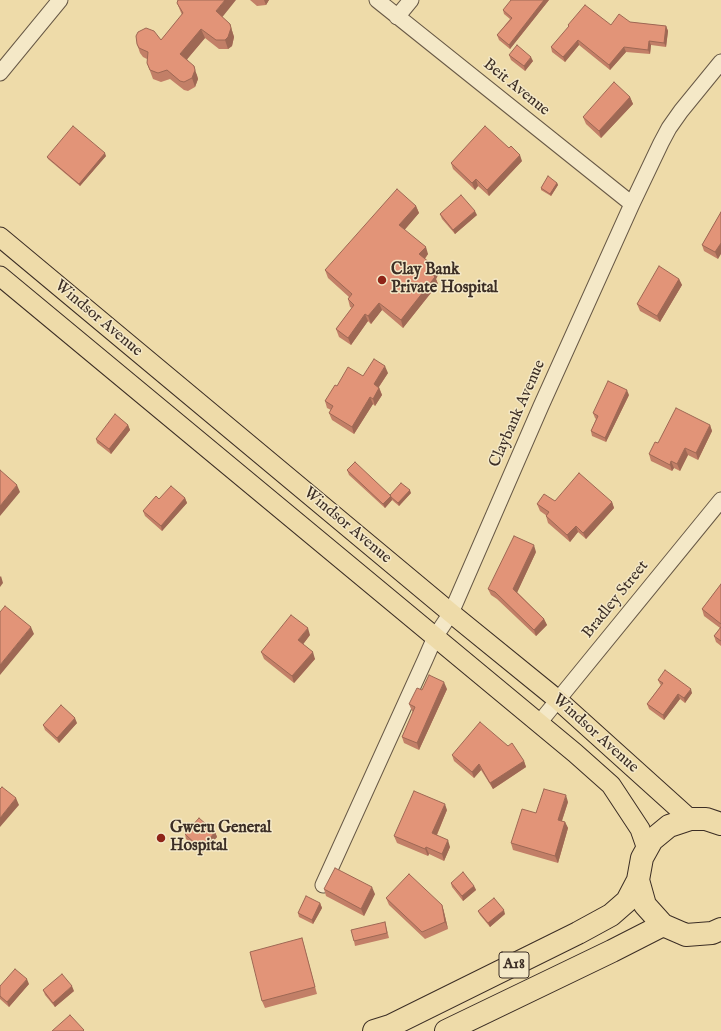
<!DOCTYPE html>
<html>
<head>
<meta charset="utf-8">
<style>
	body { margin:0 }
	canvas { display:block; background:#eedba9 }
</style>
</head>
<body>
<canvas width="721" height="1031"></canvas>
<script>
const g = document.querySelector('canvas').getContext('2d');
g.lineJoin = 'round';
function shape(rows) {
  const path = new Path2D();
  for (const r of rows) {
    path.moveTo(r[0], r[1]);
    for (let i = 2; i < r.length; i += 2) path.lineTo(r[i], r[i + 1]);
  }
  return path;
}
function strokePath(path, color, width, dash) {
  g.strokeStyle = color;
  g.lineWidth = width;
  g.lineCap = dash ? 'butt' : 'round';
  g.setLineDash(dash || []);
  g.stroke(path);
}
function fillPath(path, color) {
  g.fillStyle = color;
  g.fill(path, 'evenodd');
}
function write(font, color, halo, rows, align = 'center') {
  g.font = font + ' "IM FELL English",serif';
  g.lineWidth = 3;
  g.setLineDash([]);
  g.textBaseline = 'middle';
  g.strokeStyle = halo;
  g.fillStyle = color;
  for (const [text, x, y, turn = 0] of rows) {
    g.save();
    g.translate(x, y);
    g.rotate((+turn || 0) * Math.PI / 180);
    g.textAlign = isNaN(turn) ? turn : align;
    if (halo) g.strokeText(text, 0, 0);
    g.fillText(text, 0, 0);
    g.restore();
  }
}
const minor = shape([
	[377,0,632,204],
	[397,17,411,0],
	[0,73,60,0],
	[539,723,721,500],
	[323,885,425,660,435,637,451,613,541,406,632,204,661,143,669,128,681,111,721,62]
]);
const major = shape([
	[0,237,451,613,558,700,690,819],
	[0,276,575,753,611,785,640,829,647,849]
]);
const highway = shape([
	[721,824,706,819,690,819,669,826,652,840,642,858,638,880,645,905,663,925,686,935,712,933,721,929],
	[374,1031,390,1026,578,933,611,915,627,901,638,880],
	[446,1031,612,951,663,925]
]);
strokePath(minor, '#685946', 17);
strokePath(major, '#3c2e25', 21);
strokePath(highway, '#3c2e25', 24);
strokePath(minor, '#f4e8c7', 15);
strokePath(major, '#eedba9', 19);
strokePath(highway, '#eedba9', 22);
fillPath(shape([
	[250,0,269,0,266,5,257,6],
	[549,0,510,49,499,40,497,35,510,19,504,14,503,10],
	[177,3,222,17,230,24,234,37,232,46,228,49,219,49,205,38,187,59,197,75,198,79,195,87,188,91,184,90,170,79,161,82,153,79,147,63,147,59,143,57,140,53,137,44,161,40,182,15],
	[630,22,666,26,668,31,666,47,651,45,650,54,626,52,610,70,579,45,565,62,552,52,551,47,569,27,568,25,611,25],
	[509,55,533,61,525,71,511,60],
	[630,97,633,104,601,138,586,124,583,117],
	[106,156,80,186,48,159,47,157],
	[522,161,489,196,478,186,475,190,453,169,451,163],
	[557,183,558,185,551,196,541,190,541,188],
	[416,206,419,213,404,230,428,254,425,259,438,275,436,279,438,284,403,328,382,310,371,324,368,321,351,345,339,337,336,329,352,308,350,307,348,299,349,297,328,278,325,270],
	[721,212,718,259,704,251,702,245],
	[440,214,477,215,455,234,442,219],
	[679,279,682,285,660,322,640,311,637,304],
	[388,373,379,387,382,395,375,406,373,404,354,434,332,420,329,413,331,410,327,408,325,401,337,386,363,376],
	[629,395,606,442,592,436,591,431,596,419,595,418,593,413],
	[128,425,130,430,111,454,97,443,96,439],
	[710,425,712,431,698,460,688,455,680,471,674,468,672,471,651,461,649,454,658,443],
	[347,470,390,495,411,493,399,506,392,500,385,508,349,475],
	[185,498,187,503,162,531,145,516,143,511,159,499],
	[555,501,612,502,614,508,586,539,578,532,570,542,548,523,546,516,547,516,540,511,537,504],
	[536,552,517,592,544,619,547,625,536,636,497,599,491,595,488,589],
	[721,584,721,646,716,642,714,636,720,628,704,616,702,609],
	[310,635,303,644,315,659,294,683,264,659,261,652],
	[658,680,692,693,685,703,680,699,664,720,649,709,647,704,661,685,660,684],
	[447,689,419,750,404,743,402,737,413,712,412,711,409,704,422,690],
	[77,723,59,743,45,730,43,725],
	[452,755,524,761,526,767,493,789,481,770,474,778,454,761],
	[568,802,562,821,565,822,568,828,558,863,513,850,511,843,536,813],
	[447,810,437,835,450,847,444,861,429,854,428,856,397,843,394,836],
	[215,832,217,837,202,853,186,839,185,834],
	[451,883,474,886,476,890,463,901,452,887],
	[324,889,375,894,364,916,326,896],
	[386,898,442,905,444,912,448,929,425,939,389,905],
	[320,903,322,908,313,924,299,917,298,913],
	[478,911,505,914,490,927,480,915],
	[385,922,389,938,355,946,354,941],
	[302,938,304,945,317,994,265,1008,262,1001],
	[29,984,9,1007,0,999,0,986],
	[43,990,74,991,55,1007,45,995]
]), '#c27f67');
fillPath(shape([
	[225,0,236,0,220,20,216,11],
	[264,0,269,0,266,5],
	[544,0,549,0,510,49,509,45],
	[230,24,234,37,232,46,228,49,225,40],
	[666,26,668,31,666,47,664,43],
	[201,29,205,38,184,63,180,54],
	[578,40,579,45,565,62,563,57],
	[649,41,651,45,650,54,648,50],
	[624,47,626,52,610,70,609,65],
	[531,57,533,61,525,71,524,66],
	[194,66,198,79,195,87,192,78],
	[630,97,633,104,601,138,599,131],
	[105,153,106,156,80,186,79,184],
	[520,155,522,161,489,196,487,190],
	[476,179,478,186,475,190,472,183],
	[557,183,558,185,551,196,550,194],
	[416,206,419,213,402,233,399,225],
	[475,211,477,215,455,234,453,230],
	[721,243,721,254,718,259,715,252],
	[426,247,428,254,422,262,419,254],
	[435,267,438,275,436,279,438,284,403,328,401,320,431,273],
	[679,279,682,285,660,322,657,316],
	[379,303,382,310,371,324,368,316],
	[365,314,368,321,351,345,348,338],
	[385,366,388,373,376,391,374,384],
	[379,388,382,395,375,406,373,399],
	[627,390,629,395,606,442,605,438],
	[370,397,373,404,354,434,352,427],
	[128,425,130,430,111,454,109,449],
	[710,425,712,431,698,460,696,453],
	[685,448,688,455,680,471,677,464],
	[671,461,674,468,672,471,670,465],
	[17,485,20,492,0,516,0,506],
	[410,490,411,493,399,506,398,503],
	[391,496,392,500,385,508,383,504],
	[185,498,187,503,162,531,161,526],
	[612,502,614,508,586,539,583,533],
	[576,526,578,532,570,542,567,535],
	[534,545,536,552,516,595,513,589],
	[1,576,3,583,0,587,0,577],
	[544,619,547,625,536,636,534,630],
	[31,627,34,634,0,675,0,665],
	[308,628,310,635,301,647,298,640],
	[313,652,315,659,294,683,292,676],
	[444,682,447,689,419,750,417,743],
	[691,689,692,693,685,703,684,698],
	[678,694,680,699,664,720,663,715],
	[75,718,77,723,59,743,57,738],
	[524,761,526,767,493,789,490,783],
	[479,764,481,770,474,778,472,772],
	[566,795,568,802,560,826,558,820],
	[16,798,19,805,0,827,0,818],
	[445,804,447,810,435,839,432,833],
	[565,822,568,828,558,863,555,856],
	[215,832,217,837,202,853,201,849],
	[448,840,450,847,444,861,442,854],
	[426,847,429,854,428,856,425,849],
	[474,886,476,890,463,901,462,896],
	[372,887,375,894,364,916,361,909],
	[320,903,322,908,313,924,312,920],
	[442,905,444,912,448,929,445,922],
	[504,910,505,914,490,927,488,923],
	[27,979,29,984,9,1007,7,1002],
	[72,986,74,991,55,1007,53,1003]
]), '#9e6854');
const building = shape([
	[178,0,225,0,216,11,230,24,231,28,228,37,225,40,216,40,201,29,180,54,194,66,195,70,192,78,184,82,180,81,167,70,158,73,150,70,147,63,148,52,139,48,137,44,136,36,138,32,146,28,154,31,161,40,183,13,177,3,178,0],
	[511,0,544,0,509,45,497,35,512,18,503,10,511,0],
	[585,5,611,25,619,14,630,22,666,26,664,43,649,41,648,50,624,47,609,65,578,40,563,57,551,47,569,26,568,25,585,5],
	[517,45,531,57,524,66,509,55,517,45],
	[614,82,630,97,599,131,583,117,614,82],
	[73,126,105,153,79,184,47,157,73,126],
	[485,126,509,148,511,146,520,155,487,190,476,179,472,183,451,163,485,126],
	[548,176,557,183,550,194,541,188,548,176],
	[397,189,416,206,399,225,426,247,419,254,435,267,431,273,435,277,401,320,379,303,368,316,365,314,348,338,336,329,354,305,348,299,352,294,325,270,397,189],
	[461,195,475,211,453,230,440,214,461,195],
	[721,212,721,243,715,252,702,245,721,212],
	[659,266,679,279,657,316,637,304,659,266],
	[374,359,385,366,374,384,379,388,373,399,370,397,352,427,329,413,333,406,325,401,335,385,337,386,348,367,363,376,374,359],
	[608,381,627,390,605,438,591,431,598,416,593,413,608,381],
	[676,408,710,425,696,453,685,448,677,464,671,461,670,465,649,454,655,442,658,443,676,408],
	[115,414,128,425,109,449,96,439,115,414],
	[355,462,391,496,383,504,347,470,355,462],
	[0,470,17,485,0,506,0,470],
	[579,473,612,502,583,533,576,526,567,535,546,516,549,512,537,504,544,494,555,501,579,473],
	[401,483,410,490,398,503,391,497,390,495,401,483],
	[171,486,185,498,161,526,143,511,156,496,159,499,171,486],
	[514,536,534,545,513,589,544,619,534,630,495,592,488,589,514,536],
	[721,584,721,624,702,609,721,584],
	[5,606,31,627,0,665,0,612,5,606],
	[291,615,308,628,298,640,313,652,292,676,261,652,291,615],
	[721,627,721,641,714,636,721,627],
	[665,670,691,689,684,698,678,694,663,715,647,704,663,683,658,680,665,670],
	[429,675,444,682,417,743,402,737,415,707,409,704,417,688,422,690,429,675],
	[61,705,75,718,57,738,43,725,61,705],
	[480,722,508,746,512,743,524,761,490,783,479,764,472,772,452,755,480,722],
	[2,787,16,798,0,818,0,789,2,787],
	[544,789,566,795,558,820,565,822,555,856,511,843,522,809,536,813,544,789],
	[414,791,445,804,432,833,448,840,442,854,426,847,425,849,394,836,414,791],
	[199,818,215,832,201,849,185,834,199,818],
	[335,868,372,887,361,909,324,889,335,868],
	[463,872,474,886,462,896,451,883,463,872],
	[409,874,442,905,445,922,422,932,386,898,409,874],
	[306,896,320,903,312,920,298,913,306,896],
	[494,898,504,910,488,923,478,911,494,898],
	[385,922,387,933,354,941,351,930,385,922],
	[302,938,315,987,262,1001,250,952,302,938],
	[15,969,27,979,7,1002,0,996,0,986,15,969],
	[62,974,72,986,53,1003,43,990,62,974],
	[70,1015,84,1030,83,1031,52,1031,70,1015]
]);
fillPath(building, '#e29478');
strokePath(building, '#9e6854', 1);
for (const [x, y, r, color] of [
	[382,280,5,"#8f2418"],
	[161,838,5,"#8f2418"]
]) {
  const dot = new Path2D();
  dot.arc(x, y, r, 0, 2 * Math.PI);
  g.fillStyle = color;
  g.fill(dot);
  strokePath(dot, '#f4e8c7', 1.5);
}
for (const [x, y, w] of [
	[514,965,30]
]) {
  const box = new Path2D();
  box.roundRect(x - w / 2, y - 13, w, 26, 3);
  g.fillStyle = '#f4e8c7';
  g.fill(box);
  strokePath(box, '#3c2e25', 1);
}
write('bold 15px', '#3c2e25', null, [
	["A18",514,965]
]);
write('16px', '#3c2e25', '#f4e8c7', [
	["Beit Avenue",516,88,39],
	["Windsor Avenue",98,319,40],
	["Claybank Avenue",518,414,-66],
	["Windsor Avenue",347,526,40],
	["Bradley Street",616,600,-51],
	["Windsor Avenue",595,734,42]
]);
write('bold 16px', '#3c2e25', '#f4e8c7', [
	["Clay Bank",391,271],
	["Private Hospital",391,289],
	["Gweru General",170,829],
	["Hospital",170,847]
], 'left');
</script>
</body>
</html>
